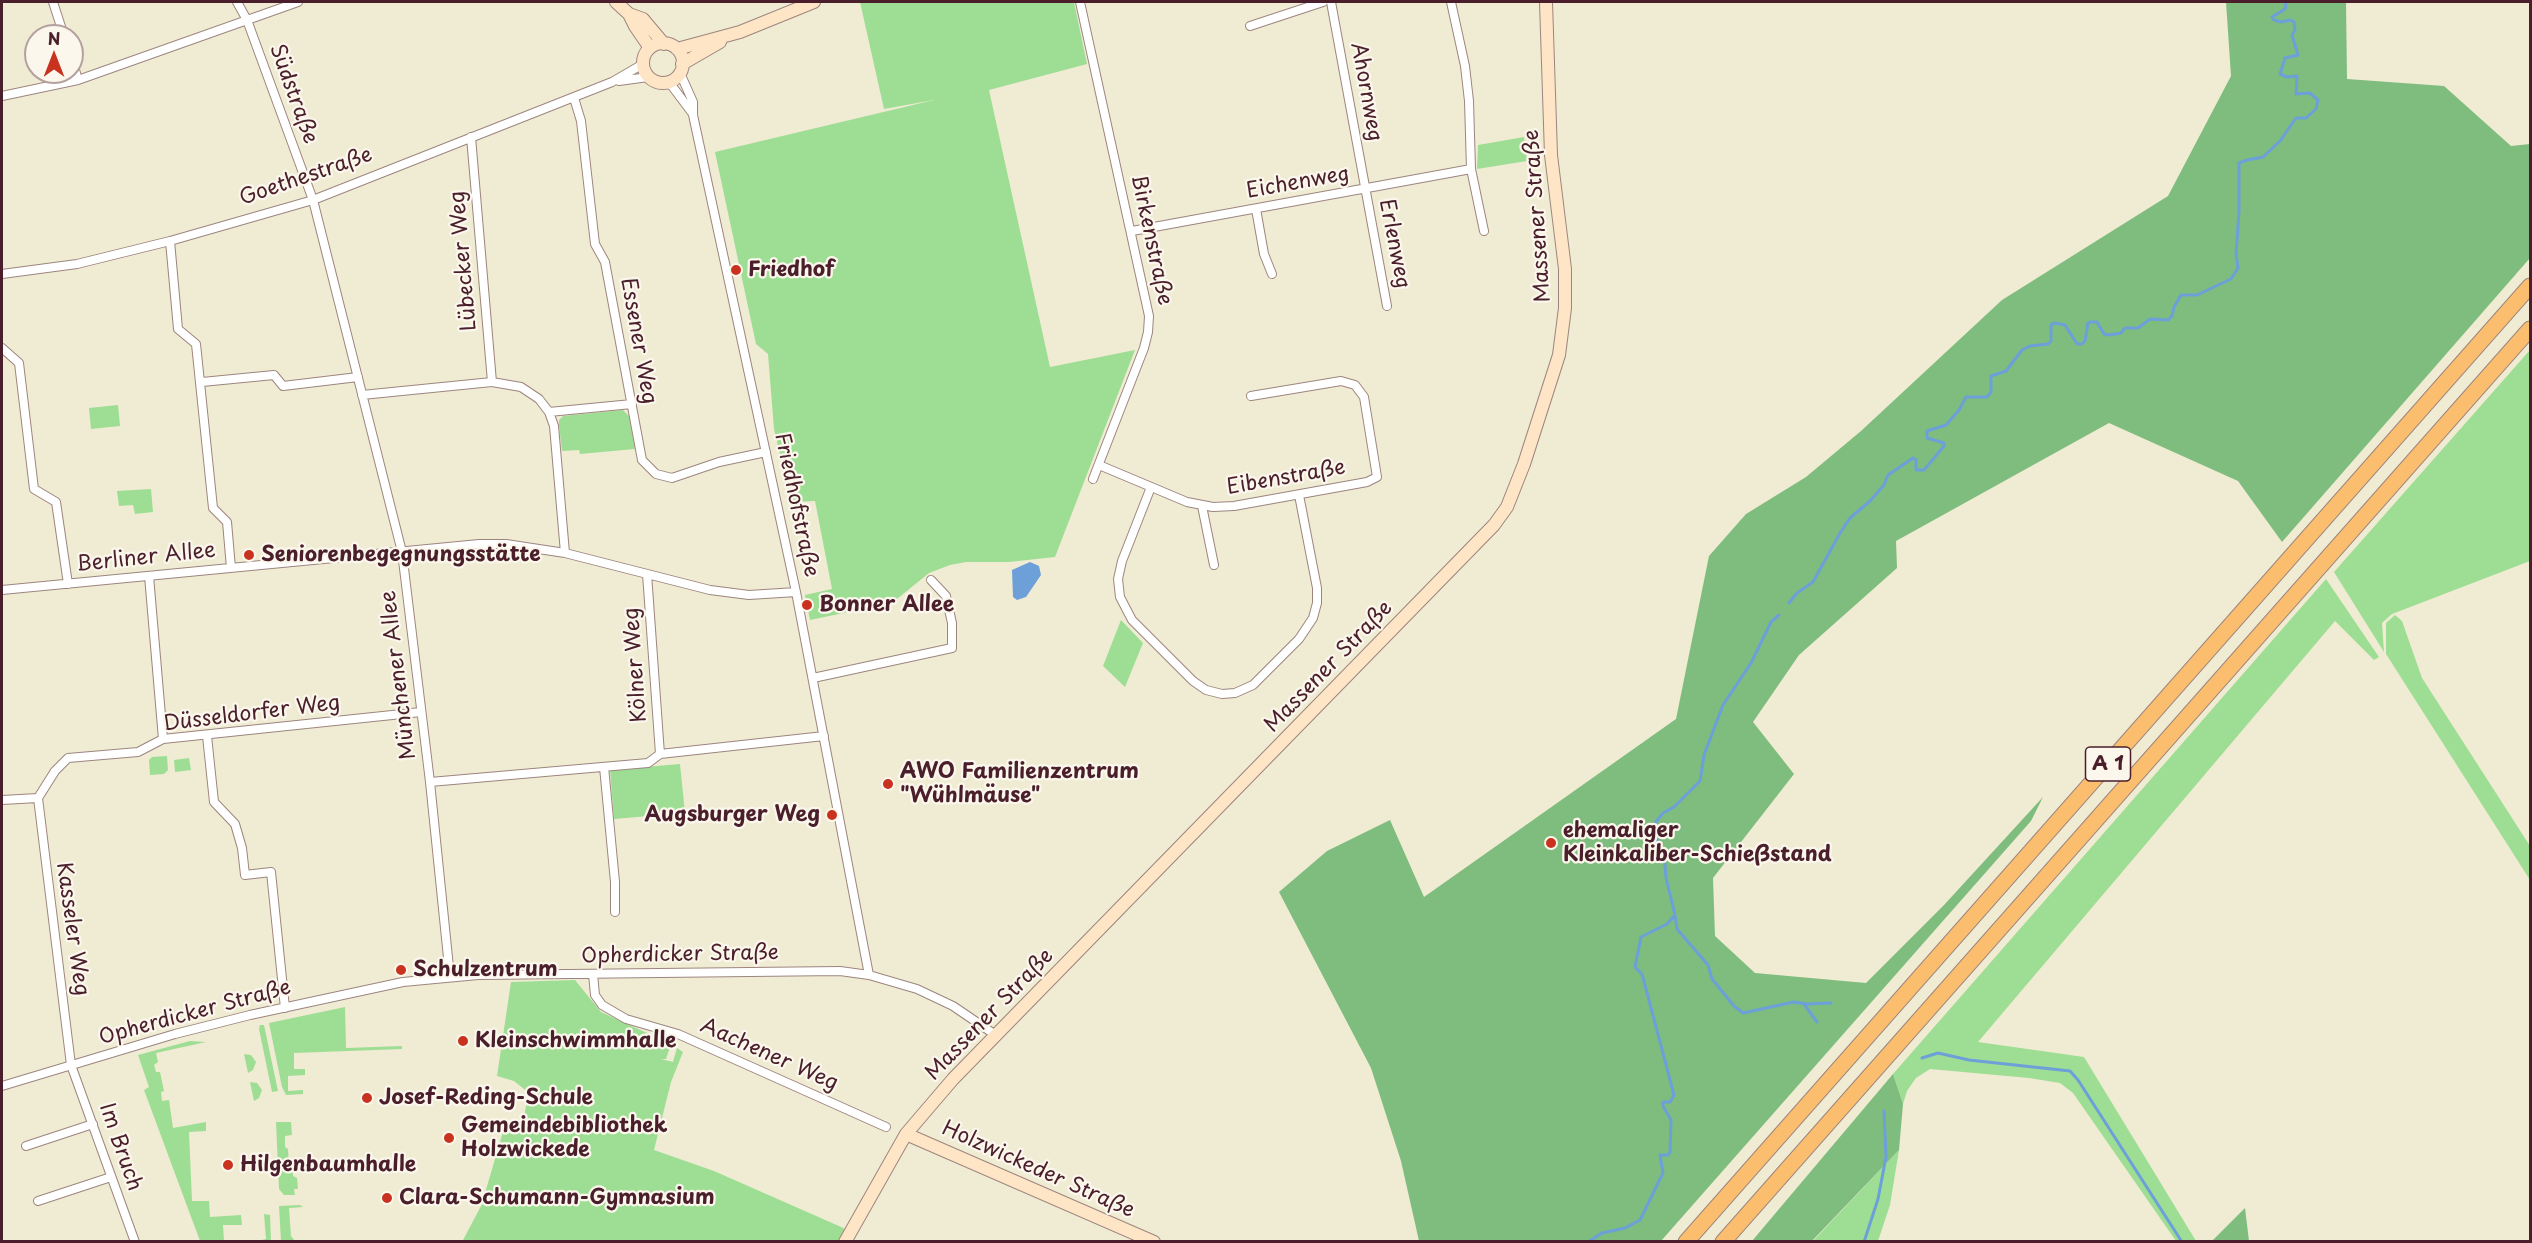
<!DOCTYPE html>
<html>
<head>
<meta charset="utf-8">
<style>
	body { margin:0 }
	#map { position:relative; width:2532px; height:1243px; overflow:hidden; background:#f0ebd3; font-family:"Playpen Sans",sans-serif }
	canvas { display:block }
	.frame { position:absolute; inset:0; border:3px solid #4a1f2b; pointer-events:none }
	.north { position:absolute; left:24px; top:24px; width:60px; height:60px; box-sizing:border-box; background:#fbf7ec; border:2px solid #b4a19f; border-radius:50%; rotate:0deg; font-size:16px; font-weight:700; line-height:24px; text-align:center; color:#4a1f2b }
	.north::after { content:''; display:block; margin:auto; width:21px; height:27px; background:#c8321e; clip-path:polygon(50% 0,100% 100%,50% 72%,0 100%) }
</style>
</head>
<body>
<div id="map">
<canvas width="2532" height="1243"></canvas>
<div class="frame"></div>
<div class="north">N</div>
</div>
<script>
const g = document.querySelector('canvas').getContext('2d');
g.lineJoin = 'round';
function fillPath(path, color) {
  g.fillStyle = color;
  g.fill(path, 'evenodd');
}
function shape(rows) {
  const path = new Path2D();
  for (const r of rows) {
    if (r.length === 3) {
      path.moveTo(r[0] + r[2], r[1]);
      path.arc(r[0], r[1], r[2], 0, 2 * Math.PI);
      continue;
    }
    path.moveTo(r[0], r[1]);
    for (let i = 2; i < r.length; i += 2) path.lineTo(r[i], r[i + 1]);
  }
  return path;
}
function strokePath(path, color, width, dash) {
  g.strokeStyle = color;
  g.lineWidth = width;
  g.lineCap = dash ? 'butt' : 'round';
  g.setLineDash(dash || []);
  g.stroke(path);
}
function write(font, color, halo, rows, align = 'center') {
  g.font = font + ' "Playpen Sans",sans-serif';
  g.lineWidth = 4.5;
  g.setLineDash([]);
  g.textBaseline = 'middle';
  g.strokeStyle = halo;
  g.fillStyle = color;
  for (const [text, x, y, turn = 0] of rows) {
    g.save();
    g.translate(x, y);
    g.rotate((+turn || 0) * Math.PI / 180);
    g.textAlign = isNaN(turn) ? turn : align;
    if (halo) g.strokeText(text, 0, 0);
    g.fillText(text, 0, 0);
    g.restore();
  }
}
fillPath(shape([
	[860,2,1074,2,1087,64,989,90,1050,367,1135,350,1055,557,1009,562,966,562,950,565,929,573,892,603,810,620,805,595,832,589,815,501,791,502,774,429,768,354,756,344,715,152,934,100,884,109],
	[1524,137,1527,161,1477,169,1478,145],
	[2530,350,2530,561,2392,614,2382,623,2384,652,2334,572],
	[118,405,120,426,91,429,89,408],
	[623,410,629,416,635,449,580,454,579,450,562,451,559,425,559,420,563,416],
	[151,489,153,512,135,514,133,505,119,506,117,491],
	[2326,579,2379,657,2374,660,2335,621,1978,1042,2084,1057,2196,1241,2176,1241,2073,1093,2060,1083,2029,1078,1930,1069,1916,1078,1907,1091,1903,1104,1893,1074],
	[2395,615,2402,621,2422,678,2530,846,2530,880,2386,654,2386,623],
	[1121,620,1143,643,1125,687,1103,666],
	[167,756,168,770,164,774,150,775,149,760,152,757],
	[189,758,191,770,175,772,174,760],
	[680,764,685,813,614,819,610,770],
	[575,980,601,1012,671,1044,666,1059,661,1059,673,1062,677,1048,683,1052,671,1082,654,1150,714,1171,848,1230,842,1242,462,1242,481,1206,480,1210,505,1125,521,1129,529,1093,514,1081,497,1076,511,982],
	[345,1007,346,1048,402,1046,402,1049,294,1053,294,1069,305,1069,305,1075,288,1076,288,1091,303,1090,303,1094,286,1095,282,1087,269,1023],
	[260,1025,264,1025,278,1091,272,1092,259,1029],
	[190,1041,206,1042,156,1053,158,1062,154,1065,156,1072,160,1072,164,1091,161,1092,162,1101,169,1100,173,1128,206,1122,206,1131,189,1132,192,1201,209,1201,210,1217,241,1215,242,1225,223,1225,224,1241,233,1241,200,1241,144,1090,149,1087,138,1055],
	[244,1054,251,1055,256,1062,253,1070,248,1073],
	[250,1082,257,1083,262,1090,259,1098,254,1101],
	[276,1122,291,1122,292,1135,285,1136,285,1147,288,1149,289,1164,292,1166,293,1176,297,1178,298,1189,294,1189,295,1195,284,1195,279,1189],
	[1899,1150,1890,1205,1878,1241,1812,1242],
	[300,1205,303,1207,289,1208,291,1236,295,1241,281,1241,279,1206],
	[264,1214,270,1215,271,1241,257,1241,266,1239]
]), '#9ede94');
fillPath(shape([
	[2226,2,2346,2,2347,79,2444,86,2511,146,2530,144,2530,258,2282,542,2238,481,2109,423,1896,541,1897,568,1799,655,1753,722,1794,774,1713,878,1715,936,1755,973,1866,983,1944,905,2043,797,2031,821,1661,1241,1419,1241,1401,1161,1371,1068,1279,892,1327,851,1390,820,1424,897,1676,719,1709,556,1746,514,1806,477,1861,431,2002,300,2168,196,2231,76],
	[1893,1074,1903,1104,1899,1150,1812,1241,1752,1241],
	[2245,1208,2249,1241,2212,1241]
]), '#7ebd7e');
fillPath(shape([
	[1030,562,1039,566,1041,575,1026,597,1017,600,1013,597,1012,570]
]), '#6d9fd8');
strokePath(shape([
	[1789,603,1797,593,1813,582,1840,533,1850,518,1870,501,1884,485,1888,475,1913,458,1916,460,1916,470,1924,470,1944,446,1944,443,1927,438,1927,431,1946,425,1959,410,1966,397,1987,397,1991,392,1991,376,2006,371,2022,350,2030,346,2048,344,2051,341,2051,325,2054,323,2065,325,2077,344,2082,344,2085,341,2088,323,2091,322,2097,322,2104,334,2109,335,2121,333,2125,328,2138,328,2150,319,2168,320,2172,316,2174,307,2181,295,2197,295,2231,279,2238,268,2236,254,2239,212,2239,163,2247,160,2263,157,2280,141,2296,118,2306,118,2316,109,2318,100,2310,93,2296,94,2297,76,2287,77,2280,74,2285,58,2298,55,2292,35,2295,30,2294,22,2290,20,2281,22,2274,20,2272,17,2285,9,2286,2],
	[1675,916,1677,929,1708,965,1712,979,1734,1006,1743,1013,1794,1002,1807,1004,1831,1003],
	[1804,1004,1817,1022],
	[1922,1058,1938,1053,1969,1060,2070,1071,2078,1080,2182,1242],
	[1588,1242,1602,1233,1625,1228,1640,1220,1663,1173,1660,1155,1668,1155,1670,1152,1671,1120,1663,1106,1663,1102,1670,1102,1674,1095,1642,974,1635,967,1641,937,1667,924,1675,915,1666,878,1665,865,1659,854,1655,823,1663,813,1674,807,1700,781,1704,755,1723,705,1751,663,1771,622,1779,615],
	[1864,1242,1878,1199,1886,1157,1884,1111]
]), '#6d9fd8', 3);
const street = shape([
	[53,2,64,36],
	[237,2,247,20,313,200,402,552,430,782,450,977],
	[1080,2,1149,316,1148,332,1144,348,1093,479],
	[1331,2,1387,306],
	[1451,2,1465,66,1469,101,1471,169,1484,231],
	[1250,26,1323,2],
	[72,60,78,80],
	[680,73,693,102,693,115,796,592,869,975],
	[619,81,648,77],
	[669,82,693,114],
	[2,96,78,80,298,2],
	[574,98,581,121,595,244,605,262,642,460,656,474,672,478,719,462,766,452],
	[471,137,492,382],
	[1256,209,1264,254,1272,274],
	[1132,231,1471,169],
	[170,241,178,329,196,344,213,508,227,522,231,568],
	[2,274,77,264,170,241,313,200,612,82,643,64],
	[2,348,19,363,34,489,56,502,68,584],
	[202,382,274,375,283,386,358,377],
	[362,395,492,382,521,387,539,399,549,412,554,426,565,553],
	[549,412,632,404],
	[1099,465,1187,502,1213,507,1234,506,1367,482,1377,477,1364,397,1355,385,1341,381,1251,396],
	[1151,487,1122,561,1118,579,1120,597,1132,620,1193,681,1206,690,1222,694,1235,693,1253,685,1299,639,1313,618,1317,603,1317,588,1299,495],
	[1202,506,1214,565],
	[647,574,660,754],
	[149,576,163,739],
	[2,590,479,544,506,544,565,553,710,590,749,595,796,592],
	[813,678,952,648,952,623,946,596,931,580],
	[207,736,214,802,235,824,242,848,245,875,271,872,285,1008],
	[604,767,615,882,615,912],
	[430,782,648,763,660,754,824,736],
	[38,798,71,1065,135,1242],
	[2,800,38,798,55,771,68,758,138,752,163,739,421,712],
	[593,974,595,995,602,1005,626,1019,678,1034,886,1127],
	[2,1086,175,1034,250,1015,403,982,478,975,840,971,869,975,917,989,953,1006,997,1036],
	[26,1146,93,1124],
	[38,1201,111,1177]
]);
const secondary = shape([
	[616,2,629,14,643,19,664,44],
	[629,14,635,26,650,48],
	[663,63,20],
	[677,49,740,32,814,2],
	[682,64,720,42],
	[906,1134,1154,1242],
	[845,1242,906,1134,953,1079,1494,525,1507,507,1524,464,1559,355,1565,308,1565,269,1551,155,1546,2]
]);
const highway = shape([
	[1686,1242,2530,286],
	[1723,1242,2530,329]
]);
strokePath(street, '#9d857f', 10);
strokePath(secondary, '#9d857f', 14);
strokePath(highway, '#9d857f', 17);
strokePath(street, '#fff', 8);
strokePath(secondary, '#fde5c5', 12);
strokePath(highway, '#fabe6e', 15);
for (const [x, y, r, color] of [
	[736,270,6,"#c8321e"],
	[249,555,6,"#c8321e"],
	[807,605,6,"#c8321e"],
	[888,784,6,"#c8321e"],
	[832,815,6,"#c8321e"],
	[1551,843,6,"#c8321e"],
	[401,970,6,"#c8321e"],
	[463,1041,6,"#c8321e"],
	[367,1098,6,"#c8321e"],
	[449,1138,6,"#c8321e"],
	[228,1165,6,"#c8321e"],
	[387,1198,6,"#c8321e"]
]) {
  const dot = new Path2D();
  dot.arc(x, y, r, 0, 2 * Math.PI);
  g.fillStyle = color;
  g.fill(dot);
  strokePath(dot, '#fbf7ec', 2);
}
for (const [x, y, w] of [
	[2108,764,45]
]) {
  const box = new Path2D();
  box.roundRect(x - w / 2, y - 17, w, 34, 4.5);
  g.fillStyle = '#fbf7ec';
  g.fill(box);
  strokePath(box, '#4a1f2b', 1.5);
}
write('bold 20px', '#4a1f2b', null, [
	["A 1",2108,764]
]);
write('21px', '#4a1f2b', '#fbf7ec', [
	["Ahornweg",1366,92,80],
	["Südstraße",293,94,70],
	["Goethestraße",306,177,-19],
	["Eichenweg",1298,183,-10],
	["Massener Straße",1538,216,-94],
	["Birkenstraße",1151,240,78],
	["Erlenweg",1394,244,79],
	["Lübecker Weg",464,261,-95],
	["Essener Weg",638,341,80],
	["Eibenstraße",1286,478,-10],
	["Friedhofstraße",796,505,78],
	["Berliner Allee",146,558,-6],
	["Kölner Weg",636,665,-94],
	["Massener Straße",1329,667,-46],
	["Münchener Allee",399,675,-97],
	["Düsseldorfer Weg",252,714,-7],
	["Kasseler Weg",72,929,82],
	["Opherdicker Straße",680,955,-1],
	["Opherdicker Straße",195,1013,-15],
	["Massener Straße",990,1015,-46],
	["Aachener Weg",769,1055,24],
	["Im Bruch",120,1147,71],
	["Holzwickeder Straße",1038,1170,24]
]);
write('bold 21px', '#4a1f2b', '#fbf7ec', [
	["Friedhof",748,270],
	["Seniorenbegegnungsstätte",261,555],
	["Bonner Allee",819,605],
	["AWO Familienzentrum",900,772],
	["\"Wühlmäuse\"",900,796],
	["Augsburger Weg",820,815,"right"],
	["ehemaliger",1563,831],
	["Kleinkaliber-Schießstand",1563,855],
	["Schulzentrum",413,970],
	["Kleinschwimmhalle",475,1041],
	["Josef-Reding-Schule",379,1098],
	["Gemeindebibliothek",461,1126],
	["Holzwickede",461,1150],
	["Hilgenbaumhalle",240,1165],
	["Clara-Schumann-Gymnasium",399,1198]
], 'left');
</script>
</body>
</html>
